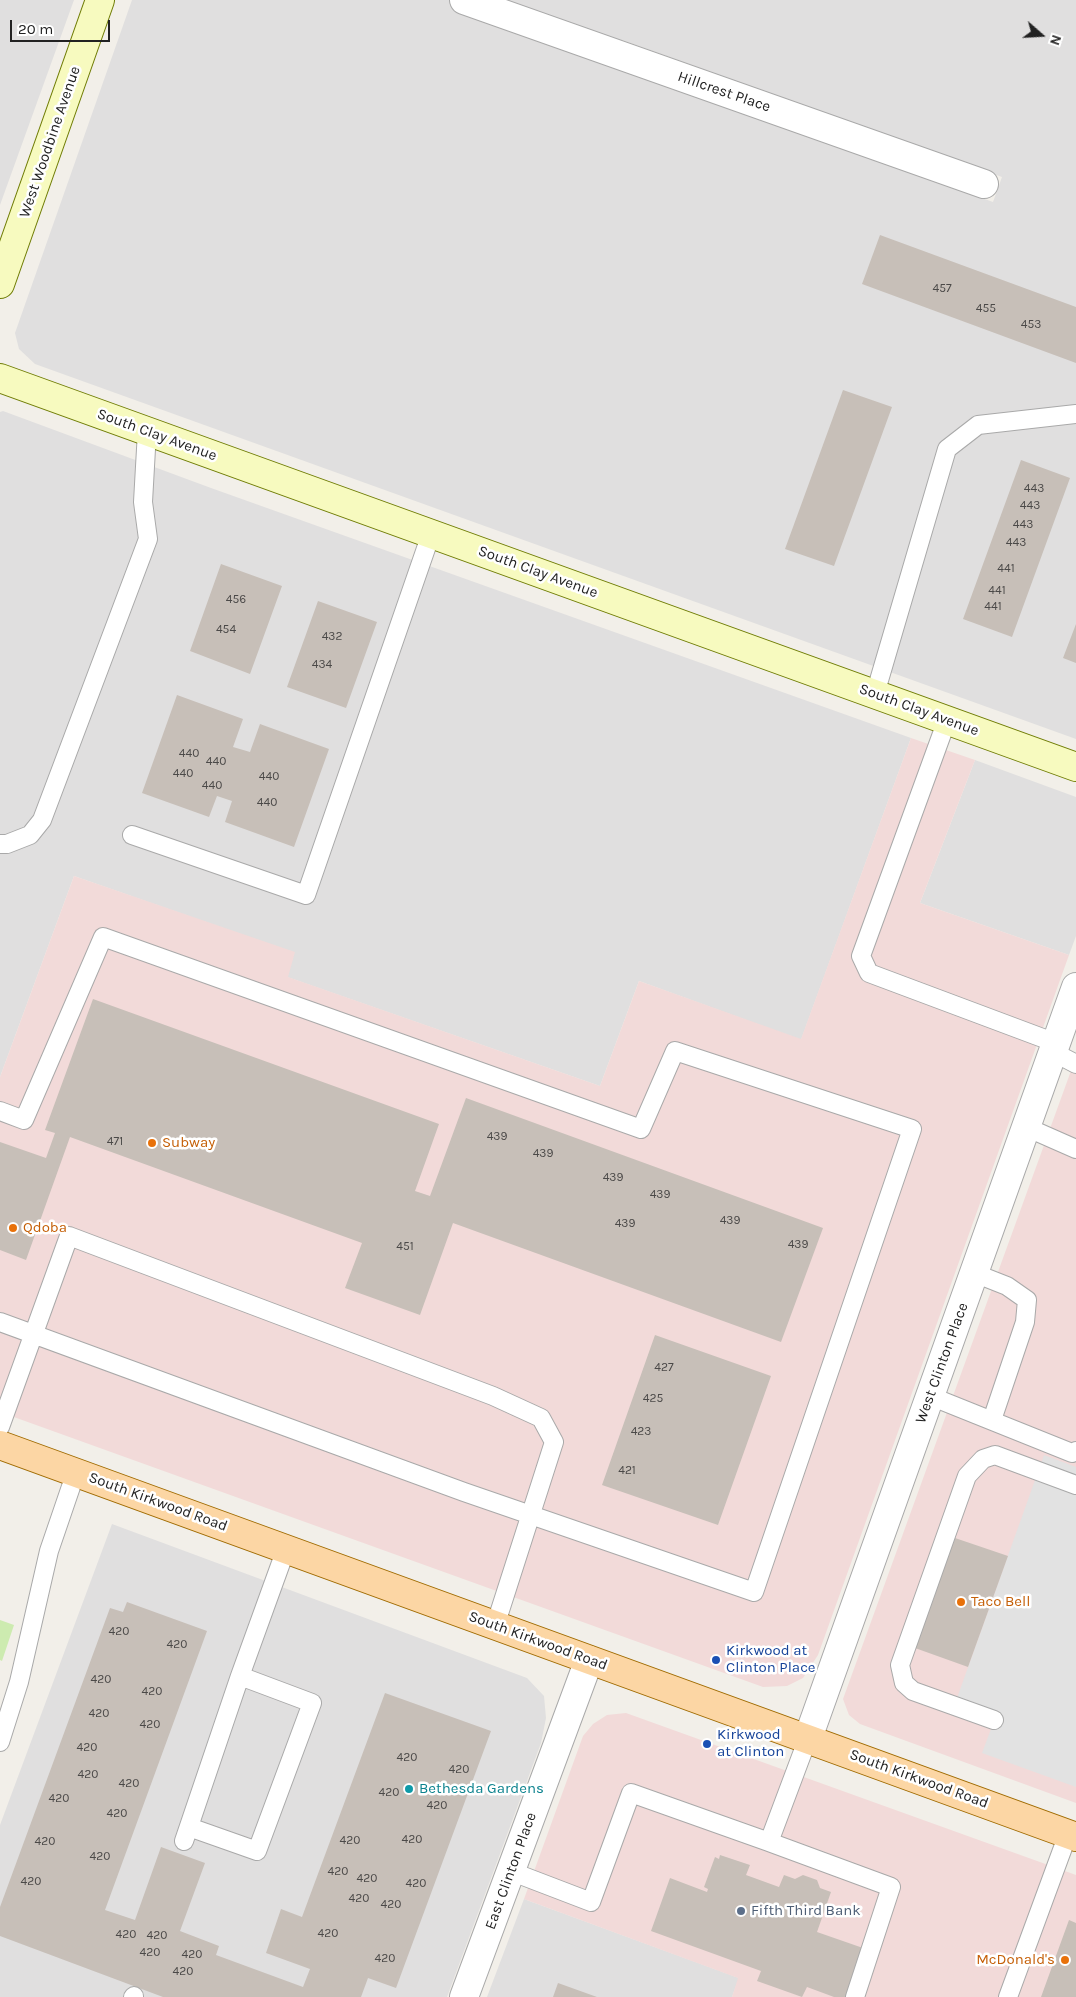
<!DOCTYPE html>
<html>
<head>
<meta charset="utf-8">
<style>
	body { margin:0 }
	#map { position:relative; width:1076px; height:1997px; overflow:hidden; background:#f2efe9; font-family:Karla,sans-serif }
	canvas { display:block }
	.north { position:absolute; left:1016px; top:10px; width:50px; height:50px; -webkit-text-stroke:4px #fff; paint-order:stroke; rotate:109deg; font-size:14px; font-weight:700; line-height:20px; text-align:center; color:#222 }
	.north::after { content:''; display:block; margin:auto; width:18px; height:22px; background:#222; clip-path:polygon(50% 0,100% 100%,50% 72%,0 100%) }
	.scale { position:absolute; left:10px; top:20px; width:100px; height:22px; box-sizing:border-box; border:2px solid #222; border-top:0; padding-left:6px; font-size:15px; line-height:18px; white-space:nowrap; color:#222; -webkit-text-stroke:4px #fff; paint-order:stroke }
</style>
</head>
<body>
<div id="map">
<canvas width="1076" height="1997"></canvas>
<div class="north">N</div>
<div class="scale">20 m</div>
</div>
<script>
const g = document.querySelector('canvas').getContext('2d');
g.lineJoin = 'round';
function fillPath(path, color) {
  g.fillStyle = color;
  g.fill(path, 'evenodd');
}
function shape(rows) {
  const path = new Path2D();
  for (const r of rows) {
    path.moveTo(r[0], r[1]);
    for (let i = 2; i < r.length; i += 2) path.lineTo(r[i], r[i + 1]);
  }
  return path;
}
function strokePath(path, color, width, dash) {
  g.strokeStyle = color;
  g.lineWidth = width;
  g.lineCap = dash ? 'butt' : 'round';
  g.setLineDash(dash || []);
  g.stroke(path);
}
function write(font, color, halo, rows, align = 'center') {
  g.font = font + ' Karla,sans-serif';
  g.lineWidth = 5;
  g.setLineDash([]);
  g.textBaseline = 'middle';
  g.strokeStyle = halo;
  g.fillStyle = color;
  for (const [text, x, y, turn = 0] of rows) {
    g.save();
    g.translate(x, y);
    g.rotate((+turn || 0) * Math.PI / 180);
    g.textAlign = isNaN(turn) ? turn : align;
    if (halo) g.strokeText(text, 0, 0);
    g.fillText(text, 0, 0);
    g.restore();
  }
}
fillPath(shape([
	[0,0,74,0,0,205],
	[132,0,1076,0,1076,739,35,364,19,349,15,333],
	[622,40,1002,177,993,202,613,66],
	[3,411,211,488,911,738,801,1040,639,981,600,1086,287,977,294,953,74,876,0,1077,0,412],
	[975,760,1076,797,1076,936,1069,955,920,903],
	[112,1524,527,1678,544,1696,546,1718,541,1743,447,1997,0,1997,0,1825],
	[524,1899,739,1978,732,1997,487,1997]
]), '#e0dfdf');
fillPath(shape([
	[911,738,975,760,920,903,1069,955,818,1655,803,1678,787,1686,763,1687,0,1412,0,1077,74,876,295,952,288,977,600,1086,639,981,801,1039],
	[1076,1057,1076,1803,860,1724,849,1715,843,1699],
	[626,1713,1076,1875,1076,1997,732,1997,738,1978,524,1899,583,1736,593,1724,607,1715]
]), '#f2dad9');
fillPath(shape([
	[0,1620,14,1625,2,1661,0,1660]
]), '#cdebb0');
fillPath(shape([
	[1044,1455,1076,1467,1076,1787,982,1753,997,1713,957,1698]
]), '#e2e2e2');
fillPath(shape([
	[880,235,1076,307,1076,363,862,284],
	[843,390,892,407,834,566,785,549],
	[1021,460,1070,478,1012,637,963,619],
	[221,564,282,586,250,674,190,651],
	[318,601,377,622,346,708,287,687],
	[1076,624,1076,663,1063,658],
	[177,695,243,719,233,747,250,752,260,724,329,749,294,847,225,822,232,801,217,796,209,817,142,793],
	[93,999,439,1124,415,1191,430,1196,466,1098,823,1228,781,1342,453,1223,420,1315,345,1288,362,1243,70,1137,26,1260,0,1250,0,1142,46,1158,55,1133,45,1130],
	[655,1335,771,1376,718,1525,602,1485],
	[955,1538,1008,1556,968,1667,915,1648],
	[127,1602,207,1631,105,1910,135,1920,161,1847,205,1863,180,1931,219,1946,216,1955,303,1987,310,1969,266,1953,281,1909,302,1917,385,1693,491,1731,396,1988,368,1978,361,1997,163,1997,0,1936,0,1907,110,1608,123,1612],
	[720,1855,750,1865,746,1875,779,1887,784,1875,795,1879,803,1875,817,1880,820,1888,831,1892,817,1932,863,1948,846,1997,834,1997,807,1987,802,1997,757,1981,761,1971,651,1931,670,1878,707,1892,708,1889,704,1887,715,1857,719,1859],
	[1069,1920,1076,1923,1076,1997,1041,1997],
	[558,1983,597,1997,553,1997]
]), '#c7bfb8');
const lane = shape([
	[875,694,947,449,978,425,1076,414],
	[947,720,861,956,869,973,1056,1043],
	[132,835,306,895,431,534],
	[0,844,7,844,30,835,42,820,148,539,143,502,147,431],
	[1053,1052,1076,1064],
	[0,1111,24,1120,103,937,641,1129,675,1051,912,1129,754,1592,464,1492,0,1322],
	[1026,1127,1076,1149],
	[974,1273,1007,1286,1027,1300,1025,1322,992,1420],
	[930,1396,1072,1453,1076,1451],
	[0,1427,69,1236,493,1396,541,1418,554,1442,495,1626],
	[994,1720,913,1691,904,1683,900,1665,967,1476,983,1459,995,1455,1076,1485],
	[808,1738,769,1842,891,1887,855,1997],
	[0,1742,19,1682,49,1551,76,1472],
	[189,1827,257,1851,312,1703,240,1676],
	[184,1841,240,1676,286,1549],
	[510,1871,591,1902,631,1793,769,1842],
	[133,1997,134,1996],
	[1008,1997,1068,1834]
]);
const street = shape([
	[464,0,984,184],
	[808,1738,1076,987],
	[464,1997,589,1660]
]);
const secondary = shape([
	[0,284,100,0],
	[0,378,1076,767]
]);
const primary = shape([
	[0,1445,1076,1837]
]);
strokePath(lane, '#a9a9a9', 20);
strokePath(street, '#a9a9a9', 30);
strokePath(secondary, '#707d05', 30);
strokePath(primary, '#a06b00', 30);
strokePath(lane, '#fff', 18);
strokePath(street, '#fff', 28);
strokePath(secondary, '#f7fabf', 28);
strokePath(primary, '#fcd6a4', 28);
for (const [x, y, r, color] of [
	[152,1143,5,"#e8710a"],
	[13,1228,5,"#e8710a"],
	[961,1602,5,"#e8710a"],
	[716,1660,5,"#1a4fb4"],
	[707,1744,5,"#1a4fb4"],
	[409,1789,5,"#0f9aa8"],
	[741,1911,5,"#5c6f8a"],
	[1065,1960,5,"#e8710a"]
]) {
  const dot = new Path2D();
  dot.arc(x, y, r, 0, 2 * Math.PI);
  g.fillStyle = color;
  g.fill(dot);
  strokePath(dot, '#fff', 2);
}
write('12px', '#4b4948', null, [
	["457",942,289],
	["455",986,309],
	["453",1031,325],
	["443",1034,489],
	["443",1030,506],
	["443",1023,525],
	["443",1016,543],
	["441",1006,569],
	["441",997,591],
	["456",236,600],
	["441",993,607],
	["454",226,630],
	["432",332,637],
	["434",322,665],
	["440",189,754],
	["440",216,762],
	["440",183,774],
	["440",269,777],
	["440",212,786],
	["440",267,803],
	["439",497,1137],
	["471",115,1142],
	["439",543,1154],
	["439",613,1178],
	["439",660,1195],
	["439",730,1221],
	["439",625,1224],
	["439",798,1245],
	["451",405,1247],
	["427",664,1368],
	["425",653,1399],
	["423",641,1432],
	["421",627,1471],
	["420",119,1632],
	["420",177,1645],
	["420",101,1680],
	["420",152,1692],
	["420",99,1714],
	["420",150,1725],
	["420",87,1748],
	["420",407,1758],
	["420",459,1770],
	["420",88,1775],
	["420",129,1784],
	["420",389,1793],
	["420",59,1799],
	["420",437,1806],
	["420",117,1814],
	["420",412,1840],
	["420",350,1841],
	["420",45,1842],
	["420",100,1857],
	["420",338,1872],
	["420",367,1879],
	["420",31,1882],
	["420",416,1884],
	["420",359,1899],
	["420",391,1905],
	["420",328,1934],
	["420",126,1935],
	["420",157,1936],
	["420",150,1953],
	["420",192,1955],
	["420",385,1959],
	["420",183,1972]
]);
write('15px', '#222', '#fff', [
	["Hillcrest Place",724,92,19],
	["West Woodbine Avenue",50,142,-71],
	["South Clay Avenue",157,435,20],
	["South Clay Avenue",538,572,20],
	["South Clay Avenue",919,710,20],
	["West Clinton Place",942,1363,-70],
	["South Kirkwood Road",158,1502,20],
	["South Kirkwood Road",538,1641,20],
	["South Kirkwood Road",919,1779,20],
	["East Clinton Place",511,1871,-70]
]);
write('15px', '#c56008', '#fff', [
	["Subway",162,1143],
	["Qdoba",23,1228],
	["Taco Bell",971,1602],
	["McDonald's",1055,1960,"right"]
], 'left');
write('15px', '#164399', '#fff', [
	["Kirkwood at",726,1651],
	["Clinton Place",726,1668],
	["Kirkwood",717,1735],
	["at Clinton",717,1752]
], 'left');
write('15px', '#0d838f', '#fff', [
	["Bethesda Gardens",419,1789]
], 'left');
write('15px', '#4e5e75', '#fff', [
	["Fifth Third Bank",751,1911]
], 'left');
</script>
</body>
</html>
